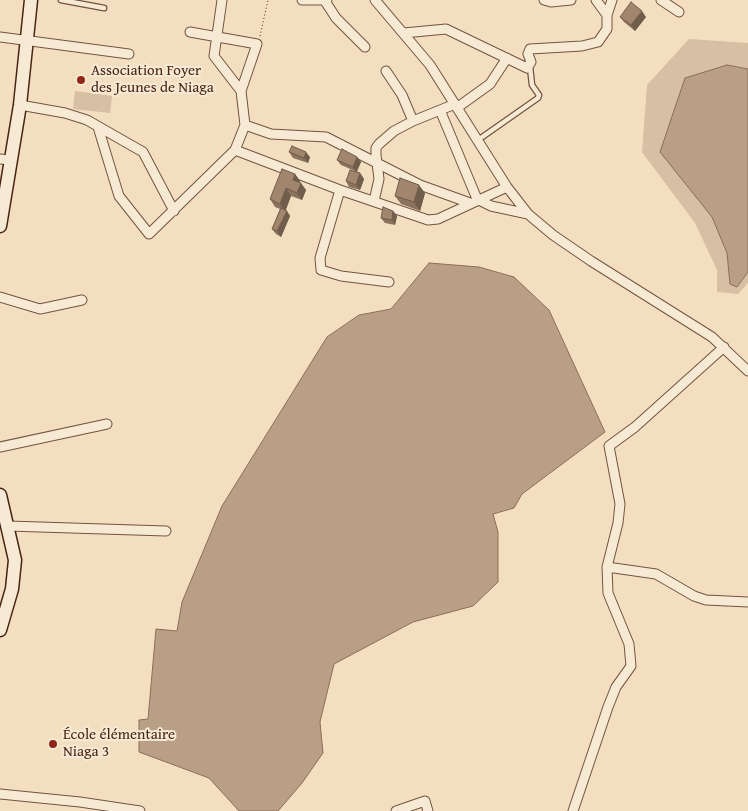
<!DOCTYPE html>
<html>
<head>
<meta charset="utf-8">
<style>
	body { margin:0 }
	canvas { display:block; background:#f3dfbf }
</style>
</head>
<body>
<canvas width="748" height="811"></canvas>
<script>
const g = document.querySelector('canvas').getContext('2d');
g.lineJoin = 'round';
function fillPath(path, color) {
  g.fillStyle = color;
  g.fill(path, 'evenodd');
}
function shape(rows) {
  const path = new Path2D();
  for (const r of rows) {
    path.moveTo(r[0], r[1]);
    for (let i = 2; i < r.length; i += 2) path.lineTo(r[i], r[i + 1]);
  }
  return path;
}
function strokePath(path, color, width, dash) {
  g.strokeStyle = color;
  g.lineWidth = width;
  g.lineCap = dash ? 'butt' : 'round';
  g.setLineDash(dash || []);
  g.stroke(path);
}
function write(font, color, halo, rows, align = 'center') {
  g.font = font + ' "Gentium Book Plus",serif';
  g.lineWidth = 4;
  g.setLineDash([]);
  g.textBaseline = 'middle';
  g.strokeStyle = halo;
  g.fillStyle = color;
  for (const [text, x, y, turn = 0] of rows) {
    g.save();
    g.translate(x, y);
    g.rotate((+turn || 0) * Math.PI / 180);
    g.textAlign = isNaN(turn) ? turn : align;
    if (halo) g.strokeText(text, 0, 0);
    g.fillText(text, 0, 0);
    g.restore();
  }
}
fillPath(shape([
	[689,39,748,43,748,283,738,294,717,292,717,270,695,223,642,152,647,85],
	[75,91,112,96,110,113,73,109]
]), '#d6bfa2');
const water = shape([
	[727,65,748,69,748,272,737,287,730,284,727,253,712,217,660,152,685,78,727,65],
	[429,263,479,267,514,277,549,310,605,432,522,494,514,508,493,514,498,532,498,582,473,606,413,622,334,664,320,722,323,753,302,783,278,811,239,811,209,778,139,752,139,720,148,719,156,629,177,631,182,602,222,506,327,337,359,315,391,309,429,263]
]);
fillPath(water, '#b99f85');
strokePath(water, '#8c6e58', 1);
const service = shape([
	[61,0,104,8],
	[478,140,538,98,539,95,532,85,530,67]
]);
const minor = shape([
	[222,0,214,56,241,91,245,125,271,134,326,137,420,185,470,203],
	[302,0,327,0],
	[375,0,430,65,507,187,528,214,553,235,591,261,712,337,748,371],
	[544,0,551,2,571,0],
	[596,0,607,15],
	[661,0,679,12],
	[325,1,336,18,365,47],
	[190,32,257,44,241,91],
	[404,33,446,29,527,68,531,62,528,54,530,49,582,46,598,42,607,29,607,15,612,0],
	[0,37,129,54],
	[386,71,402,95,413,121],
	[20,105,65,113,87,120,143,152,174,211],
	[458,107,490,84,507,58],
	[440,110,477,199,491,206,528,214],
	[98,127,119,196,149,234,235,150,245,125],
	[235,150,340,190,428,220,438,219,507,187],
	[0,159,11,160],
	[340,190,320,258,321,270,341,276,389,282],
	[374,201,379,179,376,155,376,148,379,144,394,131,413,121,455,104],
	[0,297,40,309,82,300],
	[0,447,107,424],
	[8,526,166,531],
	[607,567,618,523,620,504,609,446,635,427,724,347],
	[0,794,80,802,140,811],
	[396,811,425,801,428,811],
	[573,811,608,707,616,687,631,666,629,644,608,593,607,567,656,574,694,596,706,600,748,602]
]);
const secondary = shape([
	[0,226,20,105,31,0],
	[0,495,15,560,12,589,0,630]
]);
strokePath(service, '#73533f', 7);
strokePath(minor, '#73533f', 11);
strokePath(secondary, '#482414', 15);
strokePath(shape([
	[260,36,268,0]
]), '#482414', 1, [1, 2.5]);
strokePath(service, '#f7ead5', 4.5);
strokePath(minor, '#f7ead5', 9);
strokePath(secondary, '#f7ead5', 12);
fillPath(shape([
	[620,17,646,17,635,31,624,22],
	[289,152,310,157,308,163,293,158],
	[357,157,361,162,357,172,360,173,364,179,360,190,349,187,346,181,355,171,341,165,337,160],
	[295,174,300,181,299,182,306,190,302,200,291,196,286,210,290,216,281,237,276,234,272,229,280,209,275,207,270,199],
	[425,193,420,211,401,204,395,196],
	[393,211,397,216,395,225,385,223,381,218]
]), '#8a725e');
fillPath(shape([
	[642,11,646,17,635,31,631,25],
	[306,152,310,157,308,163,304,158],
	[357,157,361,162,356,172,353,167],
	[360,173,364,179,360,190,356,185],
	[295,174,300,181,298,187,293,180],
	[301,183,306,190,302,200,297,193],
	[419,185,425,193,420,211,414,202],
	[286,188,291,196,285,211,280,204],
	[287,211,290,216,281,237,277,231],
	[393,211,397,216,395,225,392,220]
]), '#715d4c');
const building = shape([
	[631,2,642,11,631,25,620,17,631,2],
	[292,146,306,152,304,158,289,152,292,146],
	[342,149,357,157,353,167,337,160,342,149],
	[282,169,295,174,293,180,301,183,297,193,286,188,280,204,270,199,282,169],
	[350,170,360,173,356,185,346,181,350,170],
	[400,178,419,185,414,202,395,196,400,178],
	[383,207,393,211,392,220,381,218,383,207],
	[281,208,287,211,277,231,272,229,281,208]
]);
fillPath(building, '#a1856d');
strokePath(building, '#715d4c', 1);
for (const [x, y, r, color] of [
	[81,80,5,"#8f2418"],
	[53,744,5,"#8f2418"]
]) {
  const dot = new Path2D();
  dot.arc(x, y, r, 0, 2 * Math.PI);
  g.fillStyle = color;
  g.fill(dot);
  strokePath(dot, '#f7ead5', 2);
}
write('15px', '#482414', '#f7ead5', [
	["Association Foyer",91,71],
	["des Jeunes de Niaga",91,88],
	["École élémentaire",63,735],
	["Niaga 3",63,752]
], 'left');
</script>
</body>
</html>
